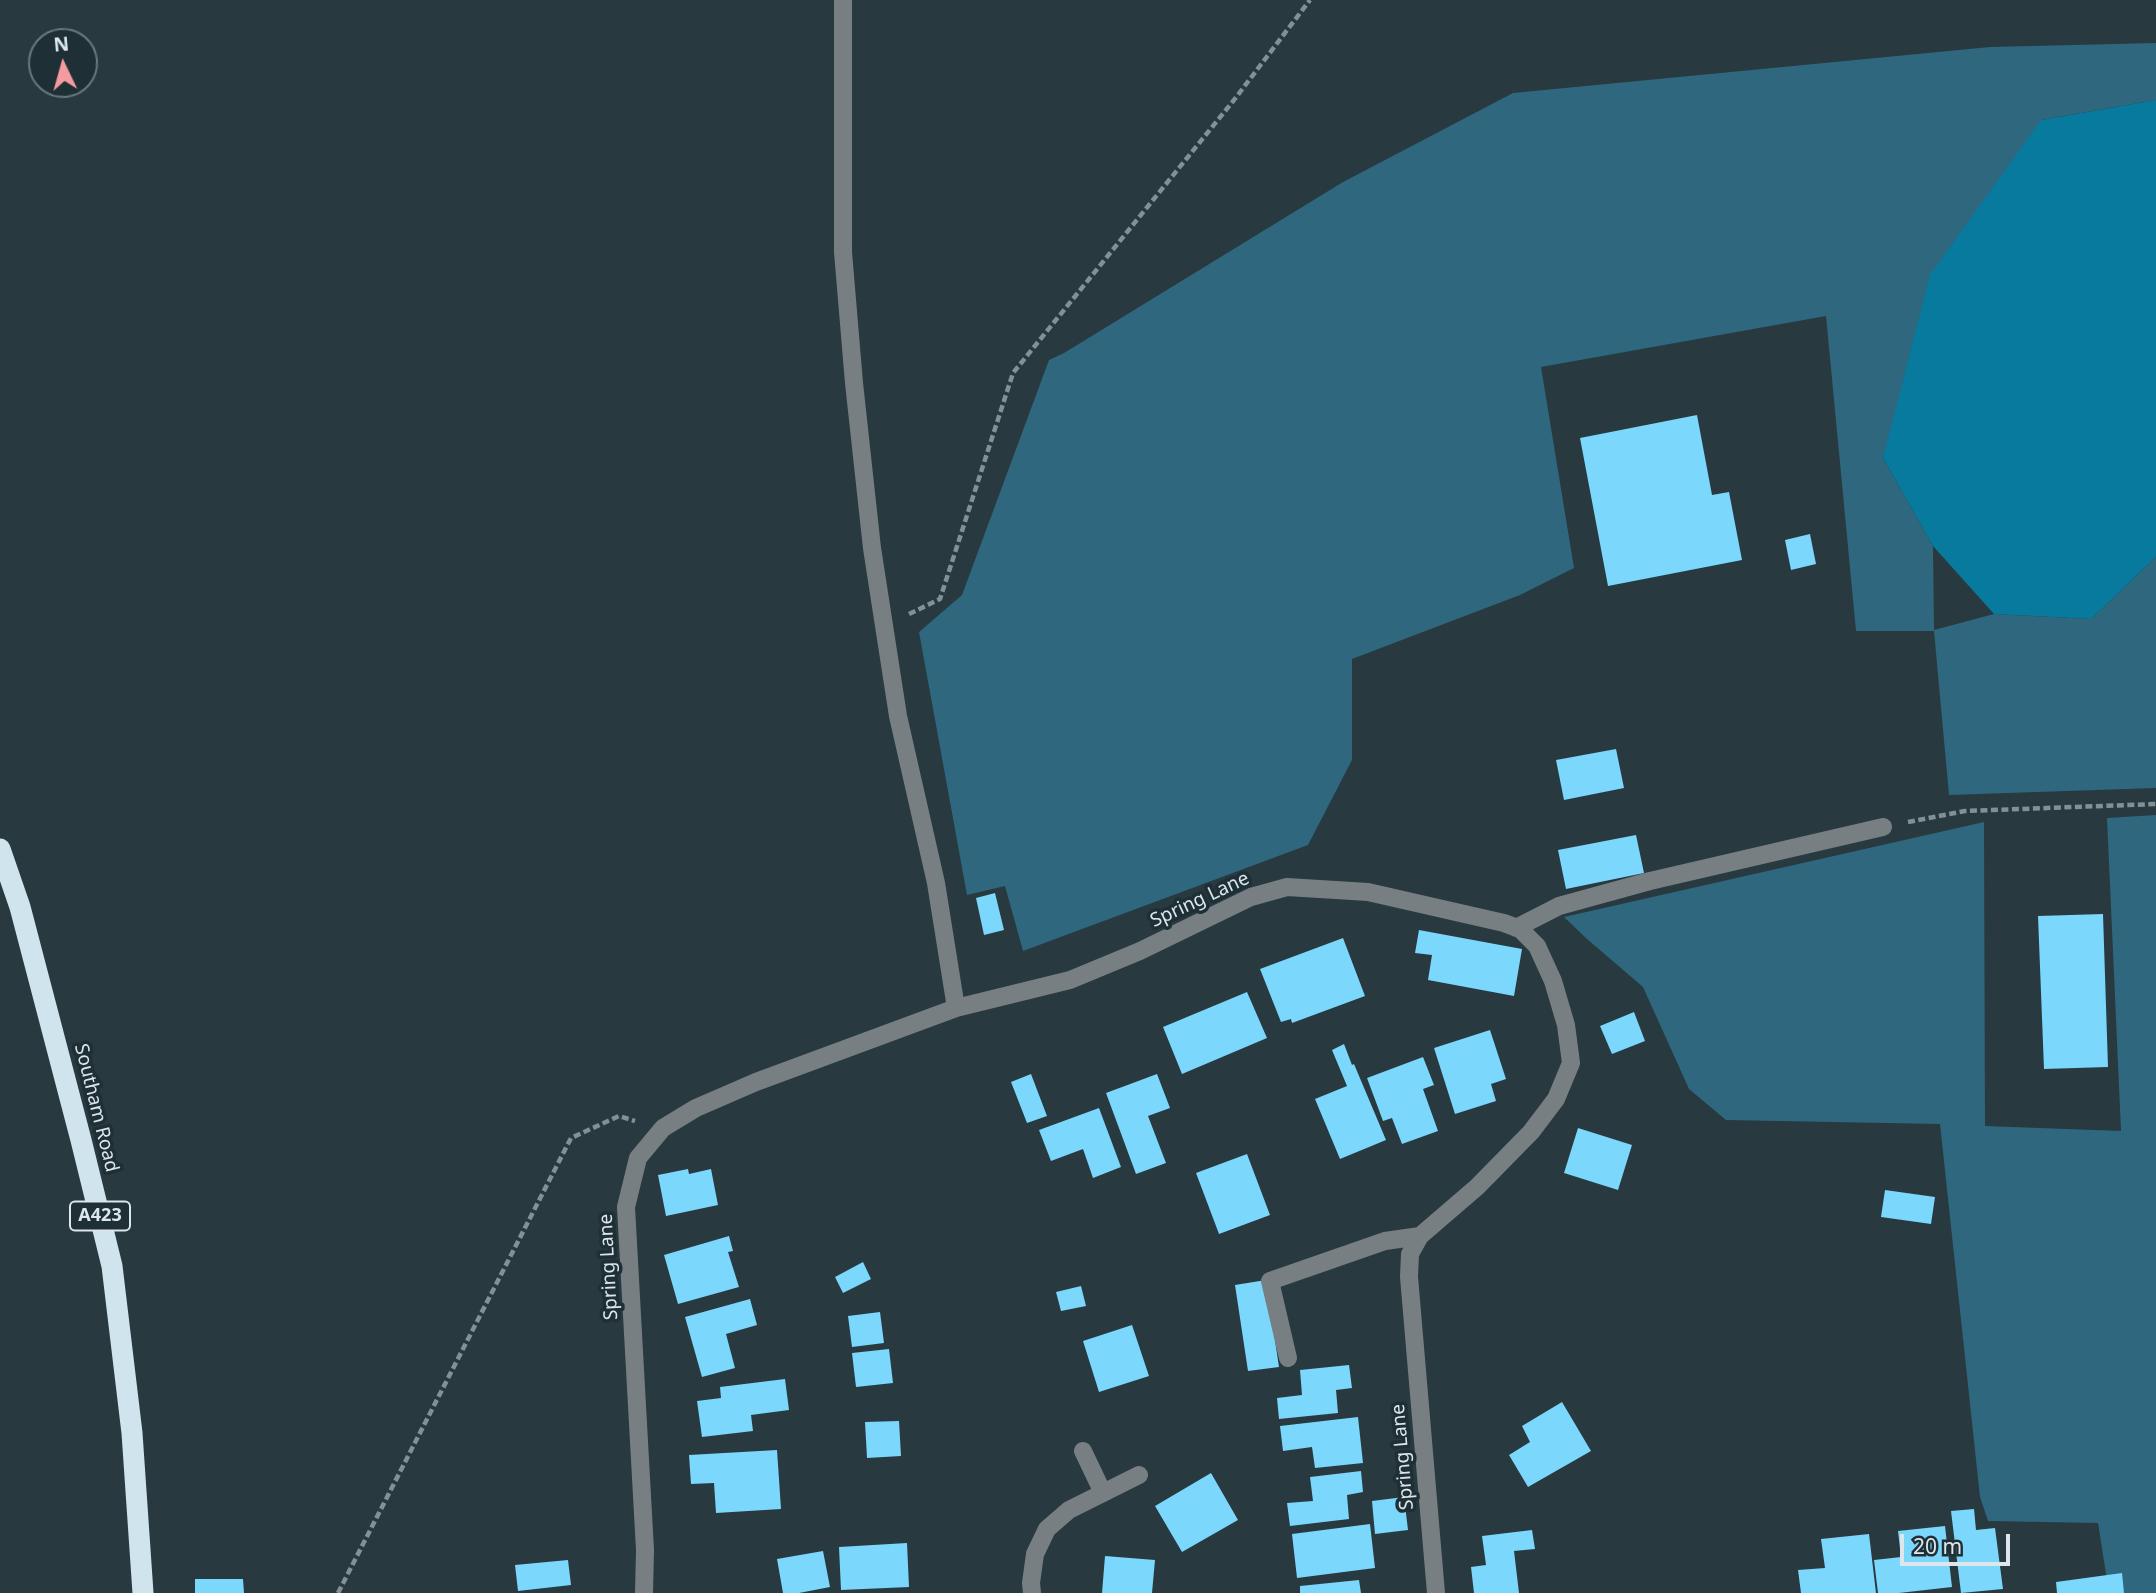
<!DOCTYPE html>
<html>
<head>
<meta charset="utf-8">
<style>
	body { margin:0 }
	#map { position:relative; width:2156px; height:1593px; overflow:hidden; background:#283940; font-family:"Noto Sans",sans-serif }
	canvas { display:block }
	.north { position:absolute; left:28px; top:28px; width:70px; height:70px; box-sizing:border-box; background:#1e2f36; border:2px solid #6a787e; border-radius:50%; rotate:355deg; font-size:19px; font-weight:700; line-height:28px; text-align:center; color:#dce6eb }
	.north::after { content:''; display:block; margin:auto; width:24px; height:32px; background:#f49b9f; clip-path:polygon(50% 0,100% 100%,50% 72%,0 100%) }
	.scale { position:absolute; left:1900px; top:1534px; width:110px; height:32px; box-sizing:border-box; border:4px solid #dce6eb; border-top:0; padding-left:9px; font-size:21px; line-height:24px; white-space:nowrap; color:#dce6eb; -webkit-text-stroke:5px #1e2f36; paint-order:stroke }
</style>
</head>
<body>
<div id="map">
<canvas width="2156" height="1593"></canvas>
<div class="north">N</div>
<div class="scale">20 m</div>
</div>
<script>
const g = document.querySelector('canvas').getContext('2d');
g.lineJoin = 'round';
function fillPath(path, color) {
  g.fillStyle = color;
  g.fill(path, 'evenodd');
}
function shape(rows) {
  const path = new Path2D();
  for (const r of rows) {
    path.moveTo(r[0], r[1]);
    for (let i = 2; i < r.length; i += 2) path.lineTo(r[i], r[i + 1]);
  }
  return path;
}
function strokePath(path, color, width, dash) {
  g.strokeStyle = color;
  g.lineWidth = width;
  g.lineCap = dash ? 'butt' : 'round';
  g.setLineDash(dash || []);
  g.stroke(path);
}
function write(font, color, halo, rows, align = 'center') {
  g.font = font + ' "Noto Sans",sans-serif';
  g.lineWidth = 7;
  g.setLineDash([]);
  g.textBaseline = 'middle';
  g.strokeStyle = halo;
  g.fillStyle = color;
  for (const [text, x, y, turn = 0] of rows) {
    g.save();
    g.translate(x, y);
    g.rotate((+turn || 0) * Math.PI / 180);
    g.textAlign = isNaN(turn) ? turn : align;
    if (halo) g.strokeText(text, 0, 0);
    g.fillText(text, 0, 0);
    g.restore();
  }
}
fillPath(shape([
	[2156,43,2156,100,2041,120,1883,458,1933,546,1934,630,1994,614,2091,619,2156,557,2156,788,1949,795,1934,631,1856,631,1826,316,1541,367,1574,568,1520,595,1352,659,1352,760,1308,845,1023,951,1005,886,967,895,919,632,962,595,1049,360,1064,353,1343,182,1513,93,1990,47],
	[2156,815,2156,1593,2109,1593,2098,1523,1988,1521,1980,1497,1940,1124,1726,1120,1689,1089,1643,987,1587,939,1564,917,1984,822,1985,1126,2121,1131,2107,818]
]), '#2e677e');
fillPath(shape([
	[2156,100,2156,557,2091,619,1994,614,1933,546,1883,458,1930,275,2041,120]
]), '#077a9d');
fillPath(shape([
	[1697,415,1712,495,1729,492,1742,560,1608,586,1580,438],
	[1810,534,1816,564,1791,570,1785,540],
	[1616,749,1624,788,1564,800,1556,760],
	[1636,835,1644,873,1566,889,1558,850],
	[995,893,1004,930,984,935,976,898],
	[2103,914,2108,1067,2044,1069,2038,916],
	[1419,930,1522,949,1514,996,1428,980,1432,955,1415,953],
	[1343,938,1365,996,1292,1023,1291,1019,1281,1022,1260,969],
	[1247,992,1267,1038,1182,1074,1163,1027],
	[1634,1012,1645,1041,1612,1054,1600,1026],
	[1490,1030,1506,1079,1491,1084,1496,1101,1455,1114,1434,1048],
	[1344,1044,1352,1065,1354,1064,1386,1140,1340,1159,1315,1099,1347,1086,1332,1050],
	[1423,1057,1434,1085,1423,1089,1438,1131,1402,1144,1392,1118,1383,1121,1367,1078],
	[1031,1074,1047,1116,1027,1123,1011,1082],
	[1157,1074,1170,1108,1148,1116,1166,1163,1136,1174,1106,1093],
	[1099,1108,1121,1167,1093,1178,1083,1149,1051,1161,1039,1130],
	[1578,1128,1632,1145,1618,1190,1564,1173],
	[1247,1154,1270,1215,1219,1234,1196,1173],
	[688,1169,689,1174,711,1169,718,1205,666,1216,658,1175],
	[1885,1190,1935,1197,1931,1224,1881,1217],
	[729,1236,733,1251,728,1252,739,1287,678,1304,664,1255],
	[863,1262,871,1279,843,1293,835,1277],
	[1266,1280,1279,1367,1248,1371,1235,1285],
	[1081,1286,1086,1306,1061,1311,1056,1292],
	[750,1299,757,1325,726,1334,735,1368,702,1377,685,1317],
	[880,1312,884,1343,852,1347,848,1316],
	[1132,1325,1149,1376,1099,1392,1083,1341],
	[889,1349,893,1383,856,1387,852,1353],
	[1349,1365,1352,1388,1336,1390,1338,1413,1279,1419,1277,1398,1302,1395,1300,1370],
	[785,1379,789,1410,751,1415,753,1431,702,1437,697,1401,721,1398,720,1387],
	[1562,1402,1591,1451,1528,1487,1509,1455,1530,1442,1522,1426],
	[1358,1417,1363,1463,1315,1468,1312,1447,1283,1451,1280,1426],
	[899,1421,901,1456,867,1458,865,1422],
	[777,1450,781,1509,716,1513,714,1483,691,1484,689,1455],
	[1361,1471,1363,1492,1347,1495,1349,1519,1290,1526,1287,1503,1313,1501,1310,1477],
	[1211,1473,1238,1520,1182,1552,1155,1506],
	[1404,1497,1408,1530,1375,1534,1372,1501],
	[1974,1509,1976,1530,1995,1528,2003,1589,1961,1593,1951,1511],
	[1370,1524,1375,1568,1297,1578,1292,1534],
	[1945,1526,1952,1587,1899,1593,1878,1593,1874,1560,1901,1557,1898,1531],
	[1532,1530,1535,1549,1514,1551,1519,1593,1474,1593,1471,1567,1486,1565,1482,1536],
	[1869,1534,1876,1593,1801,1593,1798,1570,1825,1568,1821,1539],
	[907,1543,909,1587,841,1590,839,1547],
	[823,1551,830,1587,799,1593,783,1593,777,1559],
	[1105,1556,1155,1560,1152,1593,1102,1593],
	[568,1560,571,1585,518,1591,515,1565],
	[2122,1573,2124,1593,2057,1593,2056,1582],
	[195,1579,243,1579,244,1593,195,1593],
	[1359,1580,1361,1593,1300,1593,1300,1586]
]), '#7bd7fc');
strokePath(shape([
	[909,614,940,599,1013,373,1234,100,1310,0],
	[1908,822,1965,811,2156,804],
	[338,1593,571,1138,619,1116,635,1121]
]), '#839197', 4.5, [7, 3.5]);
strokePath(shape([
	[843,0,843,252,854,383,872,548,898,716,936,883,956,1008],
	[1516,928,1559,906,1650,881,1883,827],
	[1288,1358,1270,1281,1385,1241,1420,1236],
	[1083,1451,1103,1493],
	[644,1593,645,1550,626,1207,638,1158,663,1128,696,1108,756,1082,956,1008,1070,980,1140,951,1251,897,1287,887,1368,892,1504,923,1520,929,1537,946,1553,981,1566,1025,1571,1063,1556,1099,1531,1132,1477,1187,1420,1236,1410,1254,1409,1277,1436,1593],
	[1032,1593,1031,1583,1035,1554,1047,1529,1069,1510,1139,1475]
]), '#777f83', 18);
strokePath(shape([
	[0,849,20,907,81,1140,112,1266,132,1433,143,1593]
]), '#cfe4ed', 21);
for (const [x, y, w] of [
	[100,1216,60]
]) {
  const box = new Path2D();
  box.roundRect(x - w / 2, y - 14.5, w, 29, 5);
  g.fillStyle = '#1e2f36';
  g.fill(box);
  strokePath(box, '#dce6eb', 2);
}
write('bold 18px', '#dce6eb', null, [
	["A423",100,1216]
]);
write('19px', '#dce6eb', '#1e2f36', [
	["Spring Lane",1200,900,-25],
	["Southam Road",96,1108,76],
	["Spring Lane",609,1267,-93],
	["Spring Lane",1403,1457,-95]
]);
</script>
</body>
</html>
